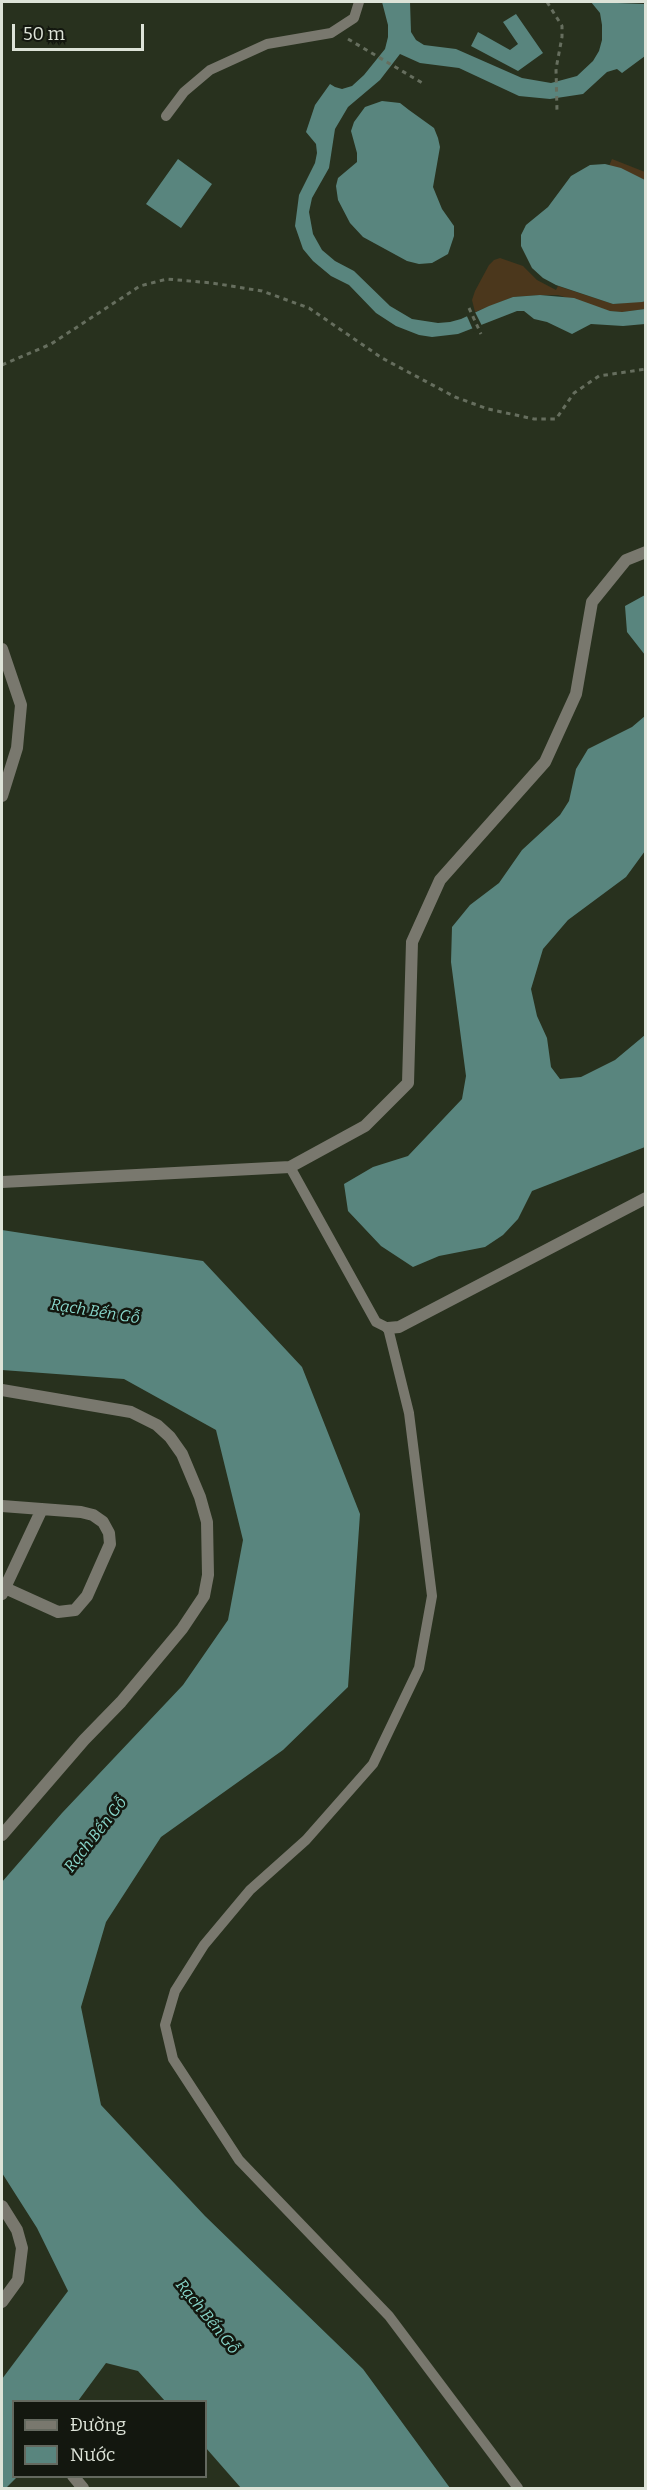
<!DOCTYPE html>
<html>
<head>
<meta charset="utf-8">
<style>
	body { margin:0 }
	#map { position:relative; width:647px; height:2490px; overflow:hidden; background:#28311e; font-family:Bitter,serif }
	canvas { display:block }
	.frame { position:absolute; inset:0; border:3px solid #dde3d8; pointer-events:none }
	.legend { position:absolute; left:12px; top:2400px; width:195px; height:78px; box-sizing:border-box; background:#13170f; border:2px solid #64695f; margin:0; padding:8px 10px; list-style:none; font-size:18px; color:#dde3d8 }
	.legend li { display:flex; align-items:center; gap:12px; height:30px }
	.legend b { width:30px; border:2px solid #64695f }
	.scale { position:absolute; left:12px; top:24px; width:132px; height:27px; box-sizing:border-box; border:3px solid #dde3d8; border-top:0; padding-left:8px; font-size:18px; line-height:21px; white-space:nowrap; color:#dde3d8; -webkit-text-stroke:4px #13170f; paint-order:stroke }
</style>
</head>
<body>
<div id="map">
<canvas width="647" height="2490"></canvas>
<div class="frame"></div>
<ul class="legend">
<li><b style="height:8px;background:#79786e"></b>Đường</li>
<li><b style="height:16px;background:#59857e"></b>Nước</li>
</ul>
<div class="scale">50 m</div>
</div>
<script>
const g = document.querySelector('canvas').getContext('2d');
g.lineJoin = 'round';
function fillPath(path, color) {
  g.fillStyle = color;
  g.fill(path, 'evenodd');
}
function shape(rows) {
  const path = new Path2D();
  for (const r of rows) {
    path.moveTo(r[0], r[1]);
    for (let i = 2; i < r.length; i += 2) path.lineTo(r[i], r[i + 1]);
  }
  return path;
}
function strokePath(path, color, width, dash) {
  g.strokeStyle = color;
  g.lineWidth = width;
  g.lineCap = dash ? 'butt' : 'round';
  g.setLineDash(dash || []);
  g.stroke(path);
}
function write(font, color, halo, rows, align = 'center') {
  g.font = font + ' Bitter,serif';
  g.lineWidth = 5;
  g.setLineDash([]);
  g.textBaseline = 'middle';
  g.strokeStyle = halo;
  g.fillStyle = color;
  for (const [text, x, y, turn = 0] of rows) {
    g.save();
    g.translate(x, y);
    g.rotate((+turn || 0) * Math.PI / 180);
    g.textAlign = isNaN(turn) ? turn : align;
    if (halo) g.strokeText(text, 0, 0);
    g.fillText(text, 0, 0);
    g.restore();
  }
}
fillPath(shape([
	[612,159,645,172,645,180,609,166],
	[500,258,523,266,537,280,556,290,558,286,613,304,645,301,646,309,622,312,609,311,558,295,540,295,513,297,475,312,472,300,475,291,489,265,494,260]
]), '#4b371c');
fillPath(shape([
	[382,2,410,2,411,32,416,40,424,45,456,49,522,78,551,83,577,76,593,61,599,51,602,40,602,25,600,13,591,2,645,4,645,56,622,73,617,69,607,72,583,94,550,99,519,96,459,68,420,63,400,54,380,80,348,107,335,129,329,168,312,198,309,212,313,234,322,250,335,261,354,271,390,306,412,319,438,323,450,322,461,319,489,306,513,297,540,295,574,298,610,311,622,312,645,309,645,324,623,326,591,324,572,334,547,322,534,319,524,311,517,311,458,334,432,337,419,335,396,326,376,313,349,285,331,276,313,261,303,249,295,226,299,195,315,163,317,153,316,144,306,132,315,105,330,84,335,87,342,89,352,86,364,75,385,49,388,37,388,25],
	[516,14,543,53,518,71,471,46,478,32,510,50,518,44,503,22],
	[382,101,400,103,409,110,434,128,438,138,440,147,433,187,442,209,454,226,454,236,448,254,432,263,419,264,407,261,363,237,350,223,338,200,336,186,338,178,357,162,357,153,351,131,354,122,365,107],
	[178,159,212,184,181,228,146,204],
	[605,164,621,168,645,180,646,301,642,302,613,304,556,285,543,278,532,268,521,246,521,235,526,225,548,207,571,176,590,165],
	[645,595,645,655,627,632,625,606],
	[645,716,645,851,626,877,568,920,543,949,531,989,537,1016,547,1038,551,1067,560,1079,581,1077,615,1060,645,1035,645,1147,532,1191,518,1219,503,1235,485,1247,439,1256,413,1267,381,1246,348,1211,344,1184,373,1167,408,1156,462,1099,466,1076,451,962,452,927,470,905,499,883,522,850,560,815,569,801,576,769,588,749,632,727],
	[2,1230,203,1261,302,1367,360,1514,348,1687,283,1750,161,1837,106,1922,81,2007,101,2105,205,2216,363,2369,450,2488,241,2488,206,2448,206,2402,165,2401,138,2371,106,2363,78,2401,14,2402,14,2476,17,2477,6,2488,2,2488,2,2379,68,2291,37,2228,2,2173,2,1882,62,1813,183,1685,228,1620,243,1540,216,1430,124,1379,2,1370]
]), '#59857e');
fillPath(shape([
	[474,310,483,328,474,332,466,314]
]), '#28311e');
strokePath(shape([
	[547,2,562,26,562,37,556,69,557,111],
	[348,39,424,84],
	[469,308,481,334],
	[2,365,51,344,140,286,167,279,212,283,262,291,309,308,382,358,455,397,488,409,534,419,556,419,574,393,599,376,646,369]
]), '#666e5e', 3, [4.5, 4.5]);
strokePath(shape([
	[166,116,184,92,210,70,267,44,331,33,354,18,359,2],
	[290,1167,376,1322,388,1328,409,1413,432,1596,419,1668,373,1764,306,1840,250,1890,204,1945,175,1991,165,2025,173,2059,239,2160,389,2316,518,2488]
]), '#79786e', 10);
strokePath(shape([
	[2,649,21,705,17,748,2,796],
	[2,1182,290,1167,365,1126,408,1083,412,942,440,880,545,762,576,694,592,602,626,560,646,552],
	[388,1328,399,1327,646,1198],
	[2,1390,131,1412,157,1425,170,1437,182,1454,200,1497,207,1522,208,1575,204,1596,182,1629,121,1702,84,1740,2,1835],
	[2,1506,81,1512,93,1515,103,1522,109,1533,110,1544,87,1596,75,1610,58,1612,5,1588],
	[2,1594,42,1509],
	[2,2206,17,2230,22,2248,18,2280,2,2302],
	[73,2476,83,2488]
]), '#79786e', 12);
write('italic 16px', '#88d7cb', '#13170f', [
	["Rạch Bến Gỗ",95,1312,9],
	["Rạch Bến Gỗ",96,1835,-52],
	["Rạch Bến Gỗ",207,2317,51]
]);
</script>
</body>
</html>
